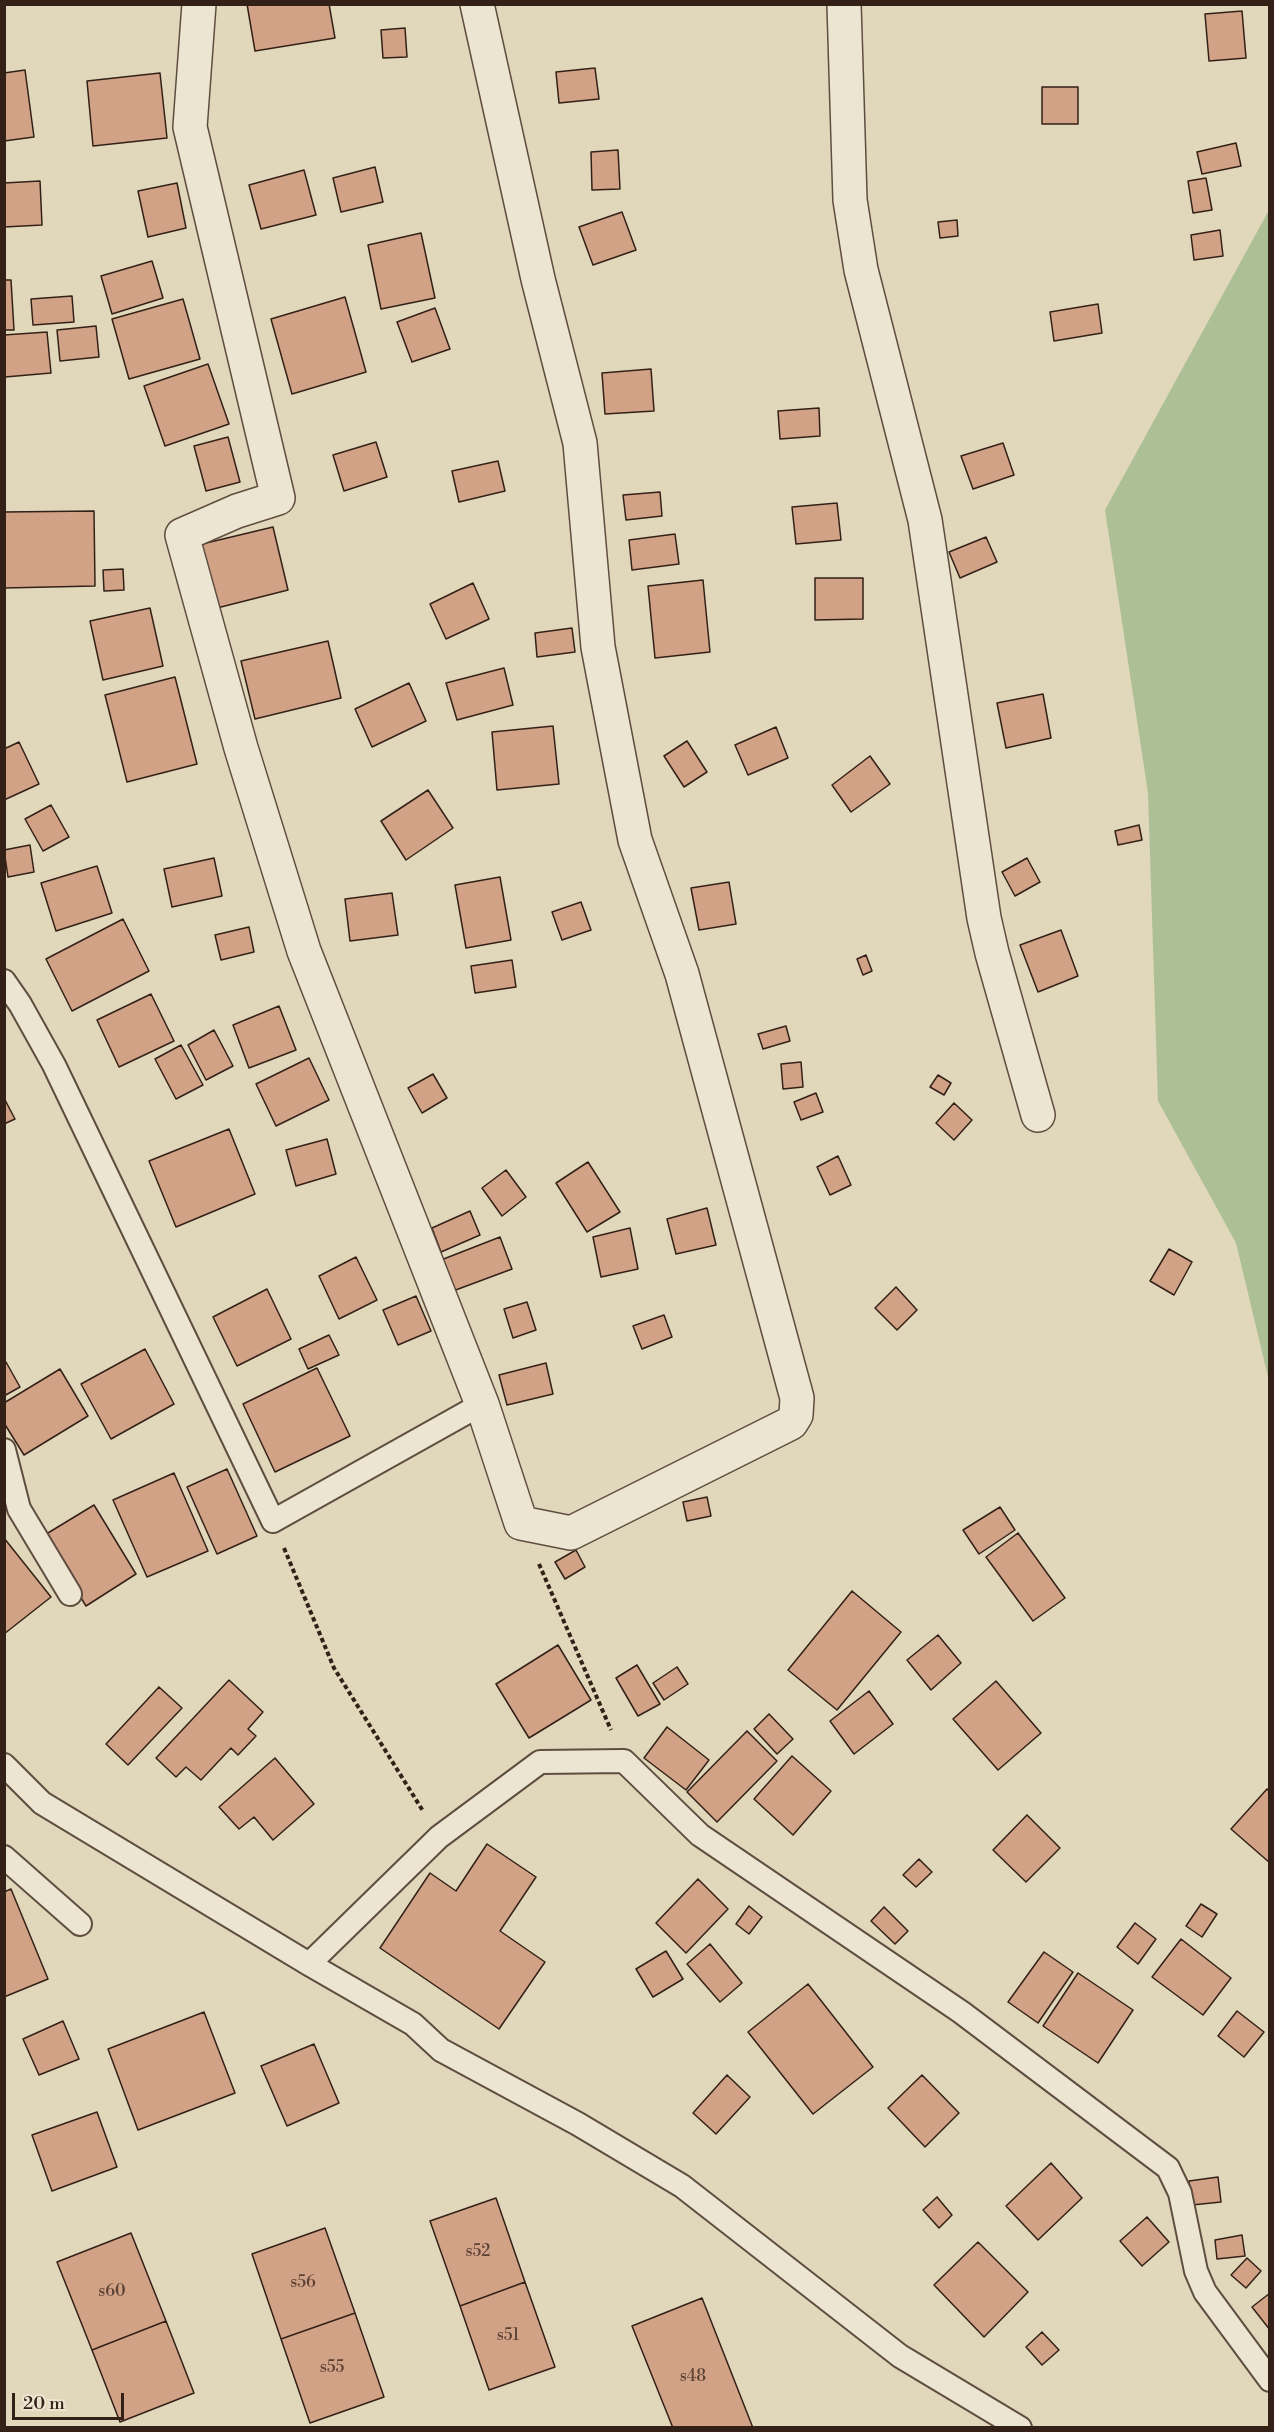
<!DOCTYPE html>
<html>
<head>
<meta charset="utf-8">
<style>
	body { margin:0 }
	#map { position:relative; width:1274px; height:2432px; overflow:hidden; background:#e1d7ba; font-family:"Libre Bodoni",serif }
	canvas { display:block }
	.frame { position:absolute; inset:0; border:6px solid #332117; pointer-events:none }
	.scale { position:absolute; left:12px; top:2393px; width:112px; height:27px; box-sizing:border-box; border:3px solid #332117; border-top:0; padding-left:8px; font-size:18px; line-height:21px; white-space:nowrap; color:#332117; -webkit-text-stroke:4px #ece5d2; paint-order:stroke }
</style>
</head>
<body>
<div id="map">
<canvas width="1274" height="2432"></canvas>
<div class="frame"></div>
<div class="scale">20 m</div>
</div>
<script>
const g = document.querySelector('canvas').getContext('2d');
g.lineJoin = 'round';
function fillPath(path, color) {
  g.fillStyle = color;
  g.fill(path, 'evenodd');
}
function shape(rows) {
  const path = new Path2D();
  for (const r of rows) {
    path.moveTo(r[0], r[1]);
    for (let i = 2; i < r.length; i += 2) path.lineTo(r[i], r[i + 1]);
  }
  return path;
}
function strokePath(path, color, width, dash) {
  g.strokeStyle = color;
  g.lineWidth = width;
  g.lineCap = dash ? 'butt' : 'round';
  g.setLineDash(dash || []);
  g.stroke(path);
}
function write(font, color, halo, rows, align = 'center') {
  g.font = font + ' "Libre Bodoni",serif';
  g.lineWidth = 5;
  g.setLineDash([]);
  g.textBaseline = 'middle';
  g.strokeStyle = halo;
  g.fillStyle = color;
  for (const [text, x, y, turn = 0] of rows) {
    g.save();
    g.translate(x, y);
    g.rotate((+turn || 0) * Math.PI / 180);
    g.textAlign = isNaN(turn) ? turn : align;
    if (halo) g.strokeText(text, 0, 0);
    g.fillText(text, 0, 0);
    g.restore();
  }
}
fillPath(shape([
	[1269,210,1270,210,1269,1381,1236,1243,1158,1101,1148,793,1105,510]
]), '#adbf94');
const building = shape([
	[247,4,329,4,335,38,255,51,247,4],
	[1242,11,1246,58,1209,61,1205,14,1242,11],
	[405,28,407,57,383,58,381,30,405,28],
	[595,68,599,99,559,103,556,72,595,68],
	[25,70,34,137,4,141,4,73,25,70],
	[160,73,167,138,93,146,87,81,160,73],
	[1042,87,1078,87,1078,124,1042,124,1042,87],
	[1236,143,1241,166,1202,174,1197,152,1236,143],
	[618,150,620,189,592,190,591,152,618,150],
	[375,167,383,202,341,212,333,178,375,167],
	[304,170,316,215,261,229,249,185,304,170],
	[1206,178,1212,210,1193,213,1188,181,1206,178],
	[40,181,42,225,4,227,4,183,40,181],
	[177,183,186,228,148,237,138,191,177,183],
	[622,212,636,250,593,265,579,227,622,212],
	[957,220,958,236,940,238,938,222,957,220],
	[1220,230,1223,256,1194,260,1191,235,1220,230],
	[421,233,435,298,381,309,368,245,421,233],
	[152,261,163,298,112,314,101,276,152,261],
	[4,280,11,280,14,330,4,330,4,280],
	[72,296,74,322,33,325,31,299,72,296],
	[345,297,366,372,292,394,271,319,345,297],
	[183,299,200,359,129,379,112,319,183,299],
	[1098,304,1102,333,1054,341,1050,312,1098,304],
	[435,308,450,349,412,362,397,322,435,308],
	[96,326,99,357,60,361,57,330,96,326],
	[47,332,51,373,5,377,4,335,47,332],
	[208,364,229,424,165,446,144,386,208,364],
	[651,369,654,411,605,414,602,373,651,369],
	[819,408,820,436,780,439,778,411,819,408],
	[228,437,240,482,206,491,194,446,228,437],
	[376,442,387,477,344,491,333,455,376,442],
	[1003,443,1014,475,973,489,961,456,1003,443],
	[498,461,505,491,459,502,452,471,498,461],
	[660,492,662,516,626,520,623,495,660,492],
	[837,503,841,540,796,544,792,507,837,503],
	[94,511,95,586,4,588,4,512,94,511],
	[273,527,288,590,217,608,202,544,273,527],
	[675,534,679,564,632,570,629,540,675,534],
	[986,537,997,562,960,578,949,552,986,537],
	[123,569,124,590,104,591,103,570,123,569],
	[815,578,863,578,863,619,815,620,815,578],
	[703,580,710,652,655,658,648,586,703,580],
	[473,583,489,619,446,639,430,604,473,583],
	[150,608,163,666,103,680,90,621,150,608],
	[572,628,575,652,537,657,535,633,572,628],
	[328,641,341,698,255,719,241,661,328,641],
	[504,668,513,705,457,720,446,683,504,668],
	[175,677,197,764,127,782,105,695,175,677],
	[409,683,426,721,372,747,355,709,409,683],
	[1043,694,1051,738,1006,748,997,703,1043,694],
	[553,726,559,784,497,790,492,732,553,726],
	[776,727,788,758,748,775,735,745,776,727],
	[687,741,707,772,684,787,664,756,687,741],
	[19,742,39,784,4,800,4,749,19,742],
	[870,756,890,784,851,812,832,785,870,756],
	[428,790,453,828,406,860,381,821,428,790],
	[51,805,69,837,43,851,25,819,51,805],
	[1139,825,1142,840,1118,845,1115,831,1139,825],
	[30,845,34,872,8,877,4,850,30,845],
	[214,858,222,896,172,907,164,869,214,858],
	[1027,858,1040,882,1015,896,1002,872,1027,858],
	[97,866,112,913,56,931,41,883,97,866],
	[500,877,511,940,466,948,455,885,500,877],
	[729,882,736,924,699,930,691,888,729,882],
	[392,893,398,935,350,941,345,899,392,893],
	[581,902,591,930,562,940,552,912,581,902],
	[123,919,149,971,72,1011,46,959,123,919],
	[249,927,254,952,221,960,215,935,249,927],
	[1061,930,1078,976,1038,992,1020,945,1061,930],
	[866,955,872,971,863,975,857,959,866,955],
	[512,960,516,987,475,993,471,966,512,960],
	[151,994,174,1041,119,1067,97,1020,151,994],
	[279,1006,296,1050,249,1068,233,1025,279,1006],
	[786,1026,790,1041,763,1049,758,1034,786,1026],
	[214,1030,233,1066,206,1080,188,1045,214,1030],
	[181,1045,203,1085,176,1099,155,1059,181,1045],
	[309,1058,329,1100,276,1126,256,1084,309,1058],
	[801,1062,803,1087,783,1089,781,1064,801,1062],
	[433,1074,447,1098,422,1113,408,1088,433,1074],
	[938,1075,951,1083,944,1095,930,1087,938,1075],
	[816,1093,823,1112,801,1120,794,1102,816,1093],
	[4,1098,15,1119,4,1124,4,1098],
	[954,1103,972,1120,954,1140,936,1123,954,1103],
	[229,1129,255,1194,176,1227,149,1161,229,1129],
	[327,1139,336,1174,296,1186,286,1150,327,1139],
	[838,1156,851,1185,830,1195,817,1167,838,1156],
	[588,1162,620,1212,587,1232,556,1183,588,1162],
	[506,1170,526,1197,502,1216,482,1188,506,1170],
	[707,1208,716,1245,676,1254,667,1219,707,1208],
	[470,1211,480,1235,441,1252,432,1228,470,1211],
	[630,1228,638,1269,601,1277,593,1237,630,1228],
	[500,1237,512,1269,453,1291,441,1260,500,1237],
	[1169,1249,1192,1262,1174,1295,1150,1281,1169,1249],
	[356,1257,377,1300,339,1319,319,1276,356,1257],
	[896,1287,917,1310,897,1330,875,1308,896,1287],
	[267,1289,291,1339,237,1366,213,1317,267,1289],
	[416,1296,431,1331,398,1345,383,1310,416,1296],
	[527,1302,536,1330,513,1338,504,1309,527,1302],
	[664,1315,672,1337,642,1349,633,1326,664,1315],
	[329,1335,339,1355,308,1369,299,1349,329,1335],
	[145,1349,174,1404,111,1439,81,1384,145,1349],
	[6,1362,20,1387,4,1396,4,1363,6,1362],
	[546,1363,553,1394,507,1405,499,1375,546,1363],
	[317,1368,350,1436,275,1472,243,1404,317,1368],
	[60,1369,88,1416,24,1455,4,1423,4,1403,60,1369],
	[227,1469,257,1536,217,1554,187,1487,227,1469],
	[174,1473,208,1551,147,1577,113,1500,174,1473],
	[707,1497,711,1516,687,1521,683,1502,707,1497],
	[94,1505,136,1574,86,1606,43,1536,94,1505],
	[1000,1507,1015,1530,979,1554,963,1530,1000,1507],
	[1018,1533,1065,1598,1033,1621,986,1557,1018,1533],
	[4,1538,51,1597,4,1634,4,1538],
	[576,1550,585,1567,565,1579,555,1562,576,1550],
	[852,1591,901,1632,837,1710,788,1670,852,1591],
	[938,1635,961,1663,931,1690,907,1660,938,1635],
	[558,1645,591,1700,529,1738,496,1684,558,1645],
	[637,1665,660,1704,638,1716,616,1678,637,1665],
	[677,1667,688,1684,664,1700,653,1683,677,1667],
	[229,1680,263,1712,248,1729,256,1736,238,1755,231,1748,201,1780,186,1767,176,1777,156,1758,229,1680],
	[996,1681,1041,1733,998,1770,953,1719,996,1681],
	[159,1687,182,1708,128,1765,106,1744,159,1687],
	[869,1691,893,1724,854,1754,830,1721,869,1691],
	[769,1714,793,1739,777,1754,754,1729,769,1714],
	[667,1727,709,1760,686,1790,644,1758,667,1727],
	[747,1731,777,1761,717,1822,687,1792,747,1731],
	[792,1756,831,1791,793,1835,754,1799,792,1756],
	[275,1758,314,1804,273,1840,254,1817,239,1829,219,1807,275,1758],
	[1267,1789,1270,1792,1270,1863,1231,1829,1267,1789],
	[1027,1815,1060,1848,1026,1882,993,1850,1027,1815],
	[487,1844,536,1877,500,1931,545,1962,499,2029,380,1948,430,1873,456,1891,487,1844],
	[919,1859,932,1872,916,1887,903,1875,919,1859],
	[698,1879,728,1909,686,1953,656,1923,698,1879],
	[11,1889,48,1979,4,1997,4,1892,11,1889],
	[1201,1904,1217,1914,1202,1937,1186,1926,1201,1904],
	[749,1906,762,1917,749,1934,736,1924,749,1906],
	[884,1907,908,1931,895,1944,871,1921,884,1907],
	[1135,1923,1156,1939,1138,1964,1117,1947,1135,1923],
	[1181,1939,1231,1978,1203,2015,1152,1977,1181,1939],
	[710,1944,742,1983,720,2002,687,1964,710,1944],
	[666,1951,683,1979,653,1997,636,1969,666,1951],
	[1044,1952,1073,1972,1038,2023,1008,2002,1044,1952],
	[1078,1973,1133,2010,1098,2063,1043,2026,1078,1973],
	[808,1984,873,2067,813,2114,748,2032,808,1984],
	[1237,2011,1264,2032,1244,2057,1218,2036,1237,2011],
	[204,2012,235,2093,138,2130,108,2049,204,2012],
	[63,2021,79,2059,39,2075,23,2039,63,2021],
	[314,2044,339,2103,287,2126,261,2066,314,2044],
	[727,2075,750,2097,716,2134,693,2113,727,2075],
	[922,2075,959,2113,925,2147,888,2108,922,2075],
	[97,2112,117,2167,52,2191,32,2135,97,2112],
	[1051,2163,1082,2198,1038,2240,1006,2206,1051,2163],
	[1218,2177,1221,2202,1192,2205,1189,2181,1218,2177],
	[937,2197,952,2215,939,2228,923,2210,937,2197],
	[496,2198,525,2282,460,2306,430,2221,496,2198],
	[1147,2217,1169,2242,1142,2266,1120,2241,1147,2217],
	[325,2228,355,2313,281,2339,252,2254,325,2228],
	[131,2233,166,2321,92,2350,57,2262,131,2233],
	[1242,2235,1245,2256,1217,2259,1215,2240,1242,2235],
	[978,2242,1028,2292,984,2337,934,2285,978,2242],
	[1247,2258,1261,2271,1246,2288,1231,2275,1247,2258],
	[525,2282,555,2367,489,2390,460,2306,525,2282],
	[1270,2293,1270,2330,1252,2307,1270,2293],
	[702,2298,753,2428,673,2428,632,2326,702,2298],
	[355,2313,384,2397,310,2423,281,2339,355,2313],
	[166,2321,194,2393,120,2422,92,2350,166,2321],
	[1042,2332,1059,2350,1042,2365,1026,2347,1042,2332]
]);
fillPath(building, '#d2a287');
strokePath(building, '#332117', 1.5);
const lane = shape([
	[4,981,20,1004,54,1065,273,1521,482,1404],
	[4,1450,19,1509,70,1594],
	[4,1765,42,1803,309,1964,413,2024,441,2050,578,2124,682,2186,900,2356,1020,2428],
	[4,1857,80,1924],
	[309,1964,439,1837,540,1762,624,1761,700,1835,961,2012,1168,2168,1180,2193,1196,2271,1205,2292,1270,2380]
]);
const street = shape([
	[199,4,190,127,278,498,237,511,182,535,241,748,304,951,482,1404,521,1523,571,1533,791,1423,796,1415,797,1398,682,974,635,840,598,647,580,443,538,279,477,4],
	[844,4,850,200,861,270,925,520,984,918,992,953,1038,1115]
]);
strokePath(lane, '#5e4e40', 26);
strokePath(street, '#5e4e40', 36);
strokePath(shape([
	[284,1548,334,1668,423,1811],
	[539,1564,611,1730]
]), '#332117', 4, [4.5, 3]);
strokePath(lane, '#ece5d2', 22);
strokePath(street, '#ece5d2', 33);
write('16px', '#5b4133', null, [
	["s52",478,2252],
	["s56",303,2283],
	["s60",112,2292],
	["s51",508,2336],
	["s55",332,2368],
	["s48",693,2377]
]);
</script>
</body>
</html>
